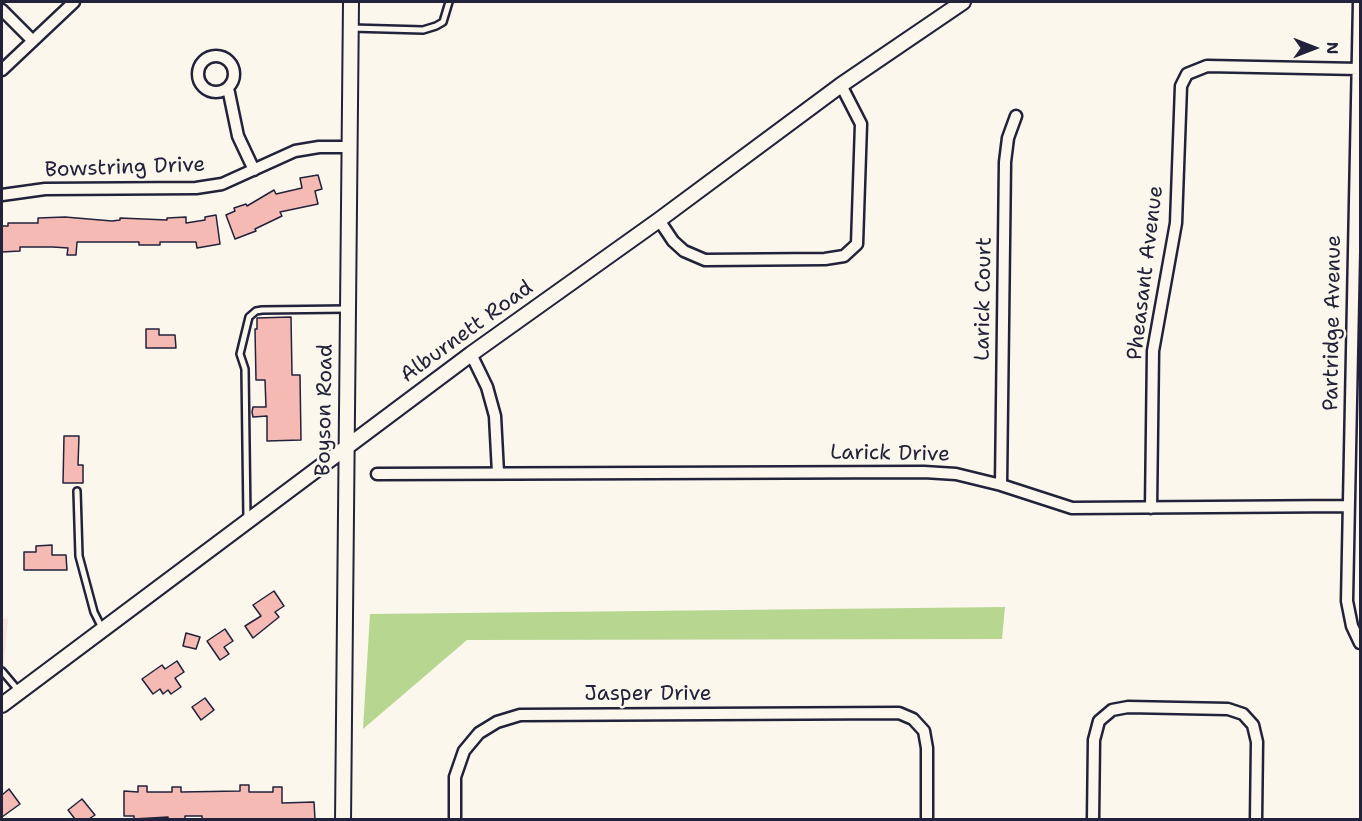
<!DOCTYPE html>
<html>
<head>
<meta charset="utf-8">
<style>
	body { margin:0 }
	#map { position:relative; width:1362px; height:821px; overflow:hidden; background:#fbf7ec; font-family:"Shantell Sans",sans-serif }
	canvas { display:block }
	.frame { position:absolute; inset:0; border:3px solid #22223b; pointer-events:none }
	.north { position:absolute; left:1284px; top:18px; width:60px; height:60px; -webkit-text-stroke:4px #fbf7ec; paint-order:stroke; rotate:90deg; font-size:16px; font-weight:700; line-height:24px; text-align:center; color:#22223b }
	.north::after { content:''; display:block; margin:auto; width:21px; height:27px; background:#22223b; clip-path:polygon(50% 0,100% 100%,50% 72%,0 100%) }
</style>
</head>
<body>
<div id="map">
<canvas width="1362" height="821"></canvas>
<div class="frame"></div>
<div class="north">N</div>
</div>
<script>
const g = document.querySelector('canvas').getContext('2d');
g.lineJoin = 'round';
function fillPath(path, color) {
  g.fillStyle = color;
  g.fill(path, 'evenodd');
}
function shape(rows) {
  const path = new Path2D();
  for (const r of rows) {
    if (r.length === 3) {
      path.moveTo(r[0] + r[2], r[1]);
      path.arc(r[0], r[1], r[2], 0, 2 * Math.PI);
      continue;
    }
    path.moveTo(r[0], r[1]);
    for (let i = 2; i < r.length; i += 2) path.lineTo(r[i], r[i + 1]);
  }
  return path;
}
function strokePath(path, color, width, dash) {
  g.strokeStyle = color;
  g.lineWidth = width;
  g.lineCap = dash ? 'butt' : 'round';
  g.setLineDash(dash || []);
  g.stroke(path);
}
function write(font, color, halo, rows, align = 'center') {
  g.font = font + ' "Shantell Sans",sans-serif';
  g.lineWidth = 5;
  g.setLineDash([]);
  g.textBaseline = 'middle';
  g.strokeStyle = halo;
  g.fillStyle = color;
  for (const [text, x, y, turn = 0] of rows) {
    g.save();
    g.translate(x, y);
    g.rotate((+turn || 0) * Math.PI / 180);
    g.textAlign = isNaN(turn) ? turn : align;
    if (halo) g.strokeText(text, 0, 0);
    g.fillText(text, 0, 0);
    g.restore();
  }
}
fillPath(shape([
	[2,618,8,619,2,684]
]), '#fae5dc');
fillPath(shape([
	[1005,607,1002,639,467,640,363,729,370,614]
]), '#b7d791');
const building = shape([
	[318,175,322,189,315,191,318,204,280,212,282,216,255,229,256,231,235,239,226,215,235,211,234,208,246,204,247,206,274,190,276,194,302,188,300,178,318,175],
	[216,215,220,244,197,248,196,242,160,242,160,245,139,245,139,242,77,242,76,255,67,255,68,248,53,247,20,247,20,251,2,252,2,226,8,226,8,223,38,223,38,218,65,217,112,221,120,220,120,218,167,220,167,218,186,217,186,223,205,220,205,217,216,215],
	[291,317,292,375,300,375,301,440,267,441,267,416,253,417,252,412,253,407,266,407,265,380,256,380,255,329,257,329,257,318,291,317],
	[146,329,159,329,159,335,175,335,176,348,146,348,146,329],
	[64,436,79,436,78,465,83,465,83,483,63,483,64,436],
	[52,545,52,555,66,555,67,570,24,570,24,552,36,552,36,546,52,545],
	[274,591,284,606,275,612,279,617,253,638,245,626,261,616,253,605,274,591],
	[225,629,233,641,224,647,229,654,220,660,207,641,225,629],
	[186,633,200,637,196,649,183,646,186,633],
	[177,661,184,672,175,678,181,687,171,694,168,690,163,694,160,689,153,694,142,679,162,665,165,669,177,661],
	[205,698,214,710,201,720,192,707,205,698],
	[240,785,249,785,249,792,273,792,273,787,282,787,282,803,314,802,315,819,202,819,202,816,185,816,185,819,168,819,168,817,134,819,134,816,124,816,124,791,138,792,138,786,147,786,147,792,172,792,172,787,181,787,181,792,240,791,240,785],
	[9,789,20,804,2,817,2,795,9,789],
	[82,799,95,815,89,819,75,819,68,810,82,799]
]);
fillPath(building, '#f6bab5');
strokePath(building, '#22223b', 1.5);
const service = shape([
	[351,28,423,30,436,26,443,22,449,2],
	[77,491,79,556,94,612,102,628],
	[247,519,245,369,240,354,249,317,256,311,262,310,348,309],
	[2,671,18,690]
]);
const minor = shape([
	[1359,2,1347,601,1352,626,1360,643],
	[2,10,32,40],
	[216,74,18],
	[2,70,74,2],
	[228,88,238,136,254,170],
	[2,195,45,189,196,188,222,184,295,151,319,147,350,147],
	[659,220,673,241,684,251,705,260,825,259,844,256,857,244,861,124,841,85],
	[471,354,487,387,495,416,498,473],
	[377,474,924,472,956,474,1001,485,1072,508,1348,506],
	[1001,485,1005,162,1008,138,1016,116],
	[1151,508,1153,351,1176,223,1181,86,1187,74,1207,66,1359,69],
	[455,820,455,777,464,751,479,733,497,722,520,715,899,713,913,719,924,731,927,748,927,820],
	[1093,820,1094,740,1099,721,1112,710,1128,707,1228,709,1243,714,1253,725,1257,742,1256,820]
]);
const tertiary = shape([
	[2,705,471,354,659,220,841,85,963,2],
	[343,820,351,2]
]);
strokePath(service, '#22223b', 10);
strokePath(minor, '#22223b', 15);
strokePath(tertiary, '#22223b', 18);
strokePath(service, '#fbf7ec', 5);
strokePath(minor, '#fbf7ec', 10);
strokePath(tertiary, '#fbf7ec', 14);
write('21px', '#22223b', '#fbf7ec', [
	["Bowstring Drive",125,168,-2],
	["Pheasant Avenue",1146,273,-83],
	["Larick Court",984,299,-89],
	["Partridge Avenue",1333,323,-89],
	["Alburnett Road",467,332,-36],
	["Boyson Road",325,410,-89],
	["Larick Drive",890,454,1],
	["Jasper Drive",648,695]
]);
</script>
</body>
</html>
